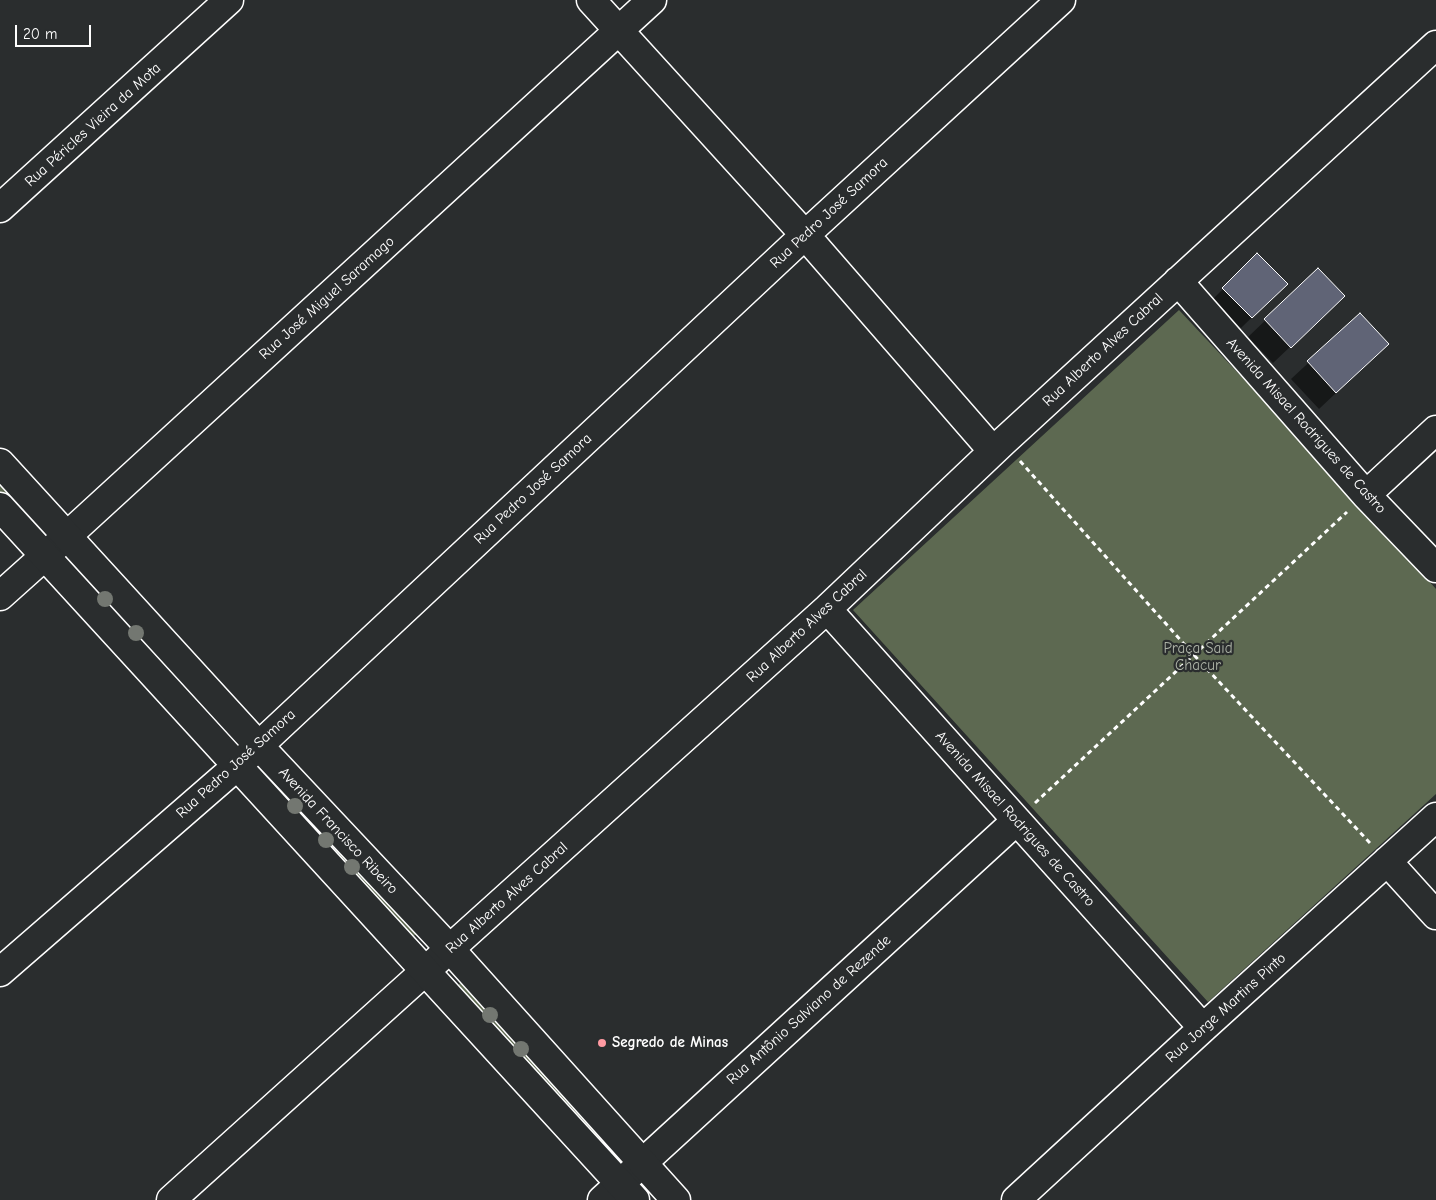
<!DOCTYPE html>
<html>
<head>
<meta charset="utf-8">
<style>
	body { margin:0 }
	#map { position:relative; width:1436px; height:1200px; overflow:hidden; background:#2a2d2e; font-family:"Comic Neue",sans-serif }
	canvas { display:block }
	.scale { position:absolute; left:15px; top:25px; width:76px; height:22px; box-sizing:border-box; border:2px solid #fff; border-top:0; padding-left:6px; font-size:15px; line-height:18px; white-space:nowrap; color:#fff; -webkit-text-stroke:4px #2a2d2e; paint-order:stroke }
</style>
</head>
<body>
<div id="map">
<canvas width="1436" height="1200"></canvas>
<div class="scale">20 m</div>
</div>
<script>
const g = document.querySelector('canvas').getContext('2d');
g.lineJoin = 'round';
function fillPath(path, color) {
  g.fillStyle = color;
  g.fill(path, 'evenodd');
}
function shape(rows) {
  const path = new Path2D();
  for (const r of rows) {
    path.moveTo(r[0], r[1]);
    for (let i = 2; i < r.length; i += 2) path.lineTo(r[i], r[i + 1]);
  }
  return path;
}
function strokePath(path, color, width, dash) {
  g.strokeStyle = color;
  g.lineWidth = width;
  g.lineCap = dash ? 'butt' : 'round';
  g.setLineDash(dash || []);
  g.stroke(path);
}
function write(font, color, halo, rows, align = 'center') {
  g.font = font + ' "Comic Neue",sans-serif';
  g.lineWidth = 4.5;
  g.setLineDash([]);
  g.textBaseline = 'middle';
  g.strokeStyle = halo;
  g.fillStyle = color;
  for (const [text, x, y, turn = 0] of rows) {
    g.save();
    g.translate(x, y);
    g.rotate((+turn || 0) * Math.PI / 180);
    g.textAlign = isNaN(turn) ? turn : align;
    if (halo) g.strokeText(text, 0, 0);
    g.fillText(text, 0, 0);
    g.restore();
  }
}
fillPath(shape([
	[1179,310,1357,500,1436,589,1436,794,1208,1002,853,610],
	[0,474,41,522,39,528,33,530,0,501],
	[271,773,417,928,416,935,409,937,264,775],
	[465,982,610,1144,604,1146,457,991,459,984]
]), '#5d6951');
fillPath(shape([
	[1257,255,1286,284,1241,328,1212,300],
	[1318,270,1327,312,1273,363,1248,337],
	[1360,315,1371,360,1319,409,1291,379]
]), '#0007');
const building = shape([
	[1257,253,1288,284,1252,318,1222,288,1257,253],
	[1318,268,1345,296,1291,348,1264,319,1318,268],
	[1360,313,1389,344,1336,393,1307,361,1360,313]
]);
fillPath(building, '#606476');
strokePath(building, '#fff', 1);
const minor = shape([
	[591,0,805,235,993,451],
	[0,208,229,0],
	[1178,281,1366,495,1436,568],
	[1366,495,1436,430],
	[0,596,67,536,652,0],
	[827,609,1203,1028],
	[1387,861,1436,915],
	[0,972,237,766,805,235,1061,0],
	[171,1200,827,609,1003,442,1436,45],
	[602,1200,1016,821],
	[1016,1200,1203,1028,1436,817]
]);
const major = shape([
	[0,463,258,745,450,949,676,1200],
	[0,507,635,1200]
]);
strokePath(minor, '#fff', 31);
strokePath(major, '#fff', 31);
strokePath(shape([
	[1020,461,1193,654,1370,843],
	[1035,803,1347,512]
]), '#fff', 3, [5, 4]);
strokePath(minor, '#2a2d2e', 28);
strokePath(major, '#2a2d2e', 28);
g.fillStyle = '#737771';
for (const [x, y] of [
	[105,599],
	[136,633],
	[295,806],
	[326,840],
	[352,867],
	[490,1015],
	[521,1049]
]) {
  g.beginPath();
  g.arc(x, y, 8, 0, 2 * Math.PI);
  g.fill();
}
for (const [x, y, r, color] of [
	[602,1043,5,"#ff9aa2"]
]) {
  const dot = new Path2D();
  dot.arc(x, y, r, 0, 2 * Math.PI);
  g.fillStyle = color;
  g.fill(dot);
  strokePath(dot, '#2a2d2e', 2);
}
write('15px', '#fff', '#2a2d2e', [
	["Rua Péricles Vieira da Mota",93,125,-42],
	["Rua Pedro José Samora",829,213,-43],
	["Rua José Miguel Saramago",327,298,-42],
	["Rua Alberto Alves Cabral",1103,350,-43],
	["Avenida Misael Rodrigues de Castro",1306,426,48],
	["Rua Pedro José Samora",533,489,-43],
	["Rua Alberto Alves Cabral",807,626,-43],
	["Rua Pedro José Samora",236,764,-42],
	["Avenida Misael Rodrigues de Castro",1015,819,48],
	["Avenida Francisco Ribeiro",338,831,47],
	["Rua Alberto Alves Cabral",507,898,-42],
	["Rua Jorge Martins Pinto",1226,1008,-42],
	["Rua Antônio Salviano de Rezende",809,1010,-42]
]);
write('15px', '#aeb4a8', '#2a2d2e', [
	["Praça Said",1198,649],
	["Chacur",1198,666]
]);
write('bold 15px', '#fff', '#2a2d2e', [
	["Segredo de Minas",612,1043]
], 'left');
</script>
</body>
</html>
